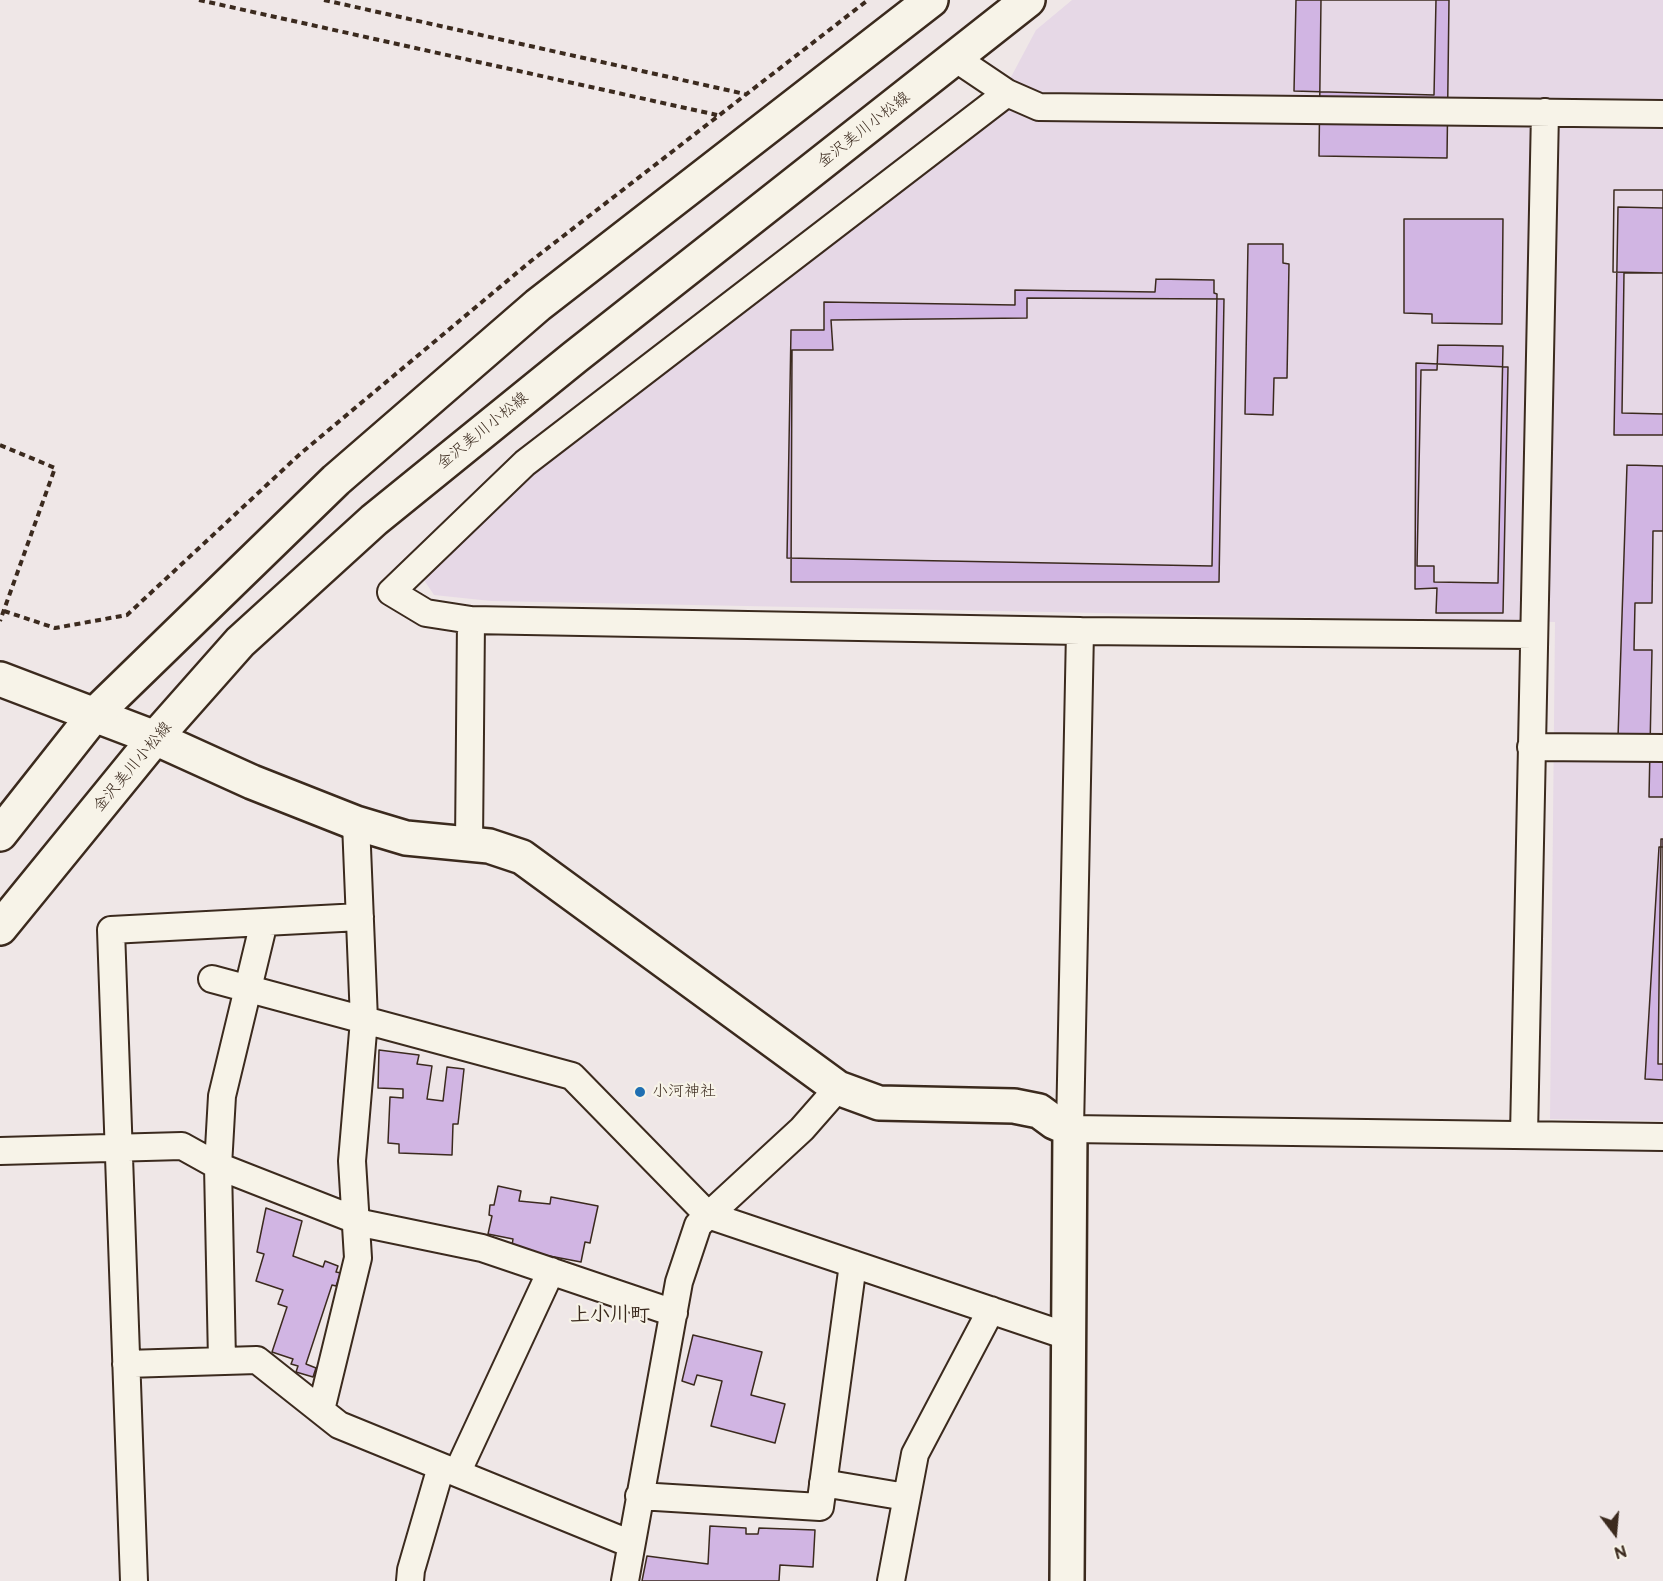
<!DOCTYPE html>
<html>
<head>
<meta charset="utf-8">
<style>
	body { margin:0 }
	#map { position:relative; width:1663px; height:1581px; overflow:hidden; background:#efe7e7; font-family:"Balsamiq Sans",sans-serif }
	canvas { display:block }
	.north { position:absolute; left:1585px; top:1503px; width:60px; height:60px; -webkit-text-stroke:4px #f7f3e8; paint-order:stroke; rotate:164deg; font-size:16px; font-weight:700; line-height:24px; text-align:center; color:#3b2a1e }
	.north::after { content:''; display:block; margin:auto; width:21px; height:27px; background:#3b2a1e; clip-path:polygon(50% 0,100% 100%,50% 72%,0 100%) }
</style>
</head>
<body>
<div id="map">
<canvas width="1663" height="1581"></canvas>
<div class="north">N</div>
</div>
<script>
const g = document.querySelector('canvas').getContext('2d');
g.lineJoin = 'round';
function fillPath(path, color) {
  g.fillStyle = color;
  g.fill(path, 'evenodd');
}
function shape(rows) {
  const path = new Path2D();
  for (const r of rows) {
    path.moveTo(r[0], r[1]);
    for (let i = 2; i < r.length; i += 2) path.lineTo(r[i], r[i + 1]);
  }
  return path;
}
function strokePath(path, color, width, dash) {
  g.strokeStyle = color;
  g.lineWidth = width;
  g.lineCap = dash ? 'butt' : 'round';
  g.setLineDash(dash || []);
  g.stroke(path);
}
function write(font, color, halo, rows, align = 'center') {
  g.font = font + ' "Balsamiq Sans","Klee One",sans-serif';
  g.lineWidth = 4.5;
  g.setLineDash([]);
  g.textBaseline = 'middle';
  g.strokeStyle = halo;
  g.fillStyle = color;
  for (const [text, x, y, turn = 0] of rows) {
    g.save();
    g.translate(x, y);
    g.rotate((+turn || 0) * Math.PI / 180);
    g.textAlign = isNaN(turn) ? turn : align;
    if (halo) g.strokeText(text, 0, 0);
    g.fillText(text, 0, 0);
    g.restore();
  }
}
fillPath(shape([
	[1072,0,1663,0,1663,1121,1550,1119,1555,622,491,601,434,595,422,577,536,472,985,126,1036,30]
]), '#e6d8e6');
const building = shape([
	[1296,0,1436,0,1434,95,1294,91,1296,0],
	[1321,0,1449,0,1447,158,1319,156,1321,0],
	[1614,190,1663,190,1663,273,1613,272,1614,190],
	[1614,190,1663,190,1663,273,1613,272,1614,190],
	[1618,207,1663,208,1663,435,1614,435,1618,207],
	[1404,219,1503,219,1502,324,1432,323,1432,314,1404,313,1404,219],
	[1248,244,1283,244,1283,263,1289,264,1287,378,1274,378,1273,415,1245,414,1248,244],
	[1624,273,1663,273,1663,414,1622,413,1624,273],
	[1156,279,1214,280,1214,293,1217,294,1212,566,787,558,791,330,824,330,824,302,1015,305,1015,290,1155,292,1156,279],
	[1027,298,1224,299,1219,582,791,582,792,350,833,350,831,320,1027,318,1027,298],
	[1438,345,1503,346,1498,583,1434,582,1434,566,1417,566,1421,370,1437,370,1438,345],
	[1416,363,1508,367,1503,613,1436,613,1437,588,1415,589,1416,363],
	[1627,465,1663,466,1663,737,1618,737,1627,465],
	[1653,531,1663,531,1663,797,1649,797,1652,650,1634,650,1635,603,1652,603,1653,531],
	[1661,839,1663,839,1663,1064,1658,1064,1661,839],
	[1659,847,1663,847,1663,1080,1645,1079,1659,847],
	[379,1050,419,1055,417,1064,432,1066,427,1099,443,1101,447,1067,464,1069,458,1124,453,1124,452,1155,399,1153,399,1144,388,1143,390,1097,403,1098,403,1089,378,1088,379,1050],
	[498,1186,521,1191,519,1201,550,1204,551,1197,598,1206,590,1243,585,1242,581,1262,539,1254,538,1258,511,1252,513,1239,488,1234,492,1216,489,1215,490,1205,494,1205,498,1186],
	[266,1208,302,1221,293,1256,323,1267,325,1261,338,1266,336,1272,341,1273,336,1286,332,1285,306,1364,316,1368,313,1377,296,1372,298,1366,291,1364,293,1359,272,1352,287,1307,278,1304,283,1290,256,1281,264,1254,257,1252,266,1208],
	[693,1335,762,1352,751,1395,785,1404,775,1443,711,1426,722,1381,697,1375,694,1385,682,1381,693,1335],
	[710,1526,746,1528,746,1534,758,1534,759,1528,815,1530,813,1567,780,1565,779,1581,642,1581,647,1556,708,1564,710,1526]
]);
fillPath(building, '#d1b5e3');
strokePath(building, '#3b2a1e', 1.5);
const street = shape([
	[955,58,1007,93,1039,107,1663,114],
	[471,620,426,613,391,592,525,463,1007,93],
	[1080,631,1070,1129,1663,1137],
	[1531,747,1663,748],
	[469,844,471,620,1080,631,1533,635],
	[212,979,572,1076,708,1215,1070,1337],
	[1524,1135,1545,112],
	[0,1151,182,1146,218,1166,366,1224,482,1248,674,1313],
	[222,1361,218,1166,222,1096,264,922],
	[126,1364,257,1360,339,1425,631,1544],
	[321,1410,358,1258,352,1161,364,1020,356,823],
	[457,1473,551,1271],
	[823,1483,906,1497],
	[639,1496,820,1507,853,1264],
	[134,1581,111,930,360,917],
	[410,1581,411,1570,441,1467],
	[625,1581,679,1282,698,1225,802,1129,838,1088],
	[891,1581,915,1454,991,1310]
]);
const secondary = shape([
	[0,679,155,738,252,782,356,823,406,838,489,846,522,857,838,1088,879,1103,1014,1106,1039,1111,1054,1122,1070,1129,1067,1581]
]);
const primary = shape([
	[0,834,94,715,336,480,538,305,931,0],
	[0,928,155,738,240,642,374,520,575,357,1028,0]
]);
strokePath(street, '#3b2a1e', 30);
strokePath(secondary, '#3b2a1e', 38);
strokePath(primary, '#3b2a1e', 38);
strokePath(shape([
	[199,0,717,115],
	[324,0,745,94],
	[0,445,55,468,0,621],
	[4,611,55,628,127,615,300,454,531,261,868,0]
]), '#3b2a1e', 4, [6, 4.5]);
strokePath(street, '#f7f3e8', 26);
strokePath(secondary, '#f7f3e8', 33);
strokePath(primary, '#f7f3e8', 33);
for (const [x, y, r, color] of [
	[640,1092,6,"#1f6fb2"]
]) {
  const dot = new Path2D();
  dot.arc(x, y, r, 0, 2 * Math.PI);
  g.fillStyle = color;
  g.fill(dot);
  strokePath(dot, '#f7f3e8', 2);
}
write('16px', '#3b2a1e', '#f7f3e8', [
	["金沢美川小松線",864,130,-38],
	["金沢美川小松線",483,431,-39],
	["金沢美川小松線",133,767,-50]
]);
write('16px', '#3b2a1e', '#f7f3e8', [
	["小河神社",652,1092]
], 'left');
write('bold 20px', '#3b2a1e', '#f7f3e8', [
	["上小川町",610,1316]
]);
</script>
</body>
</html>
